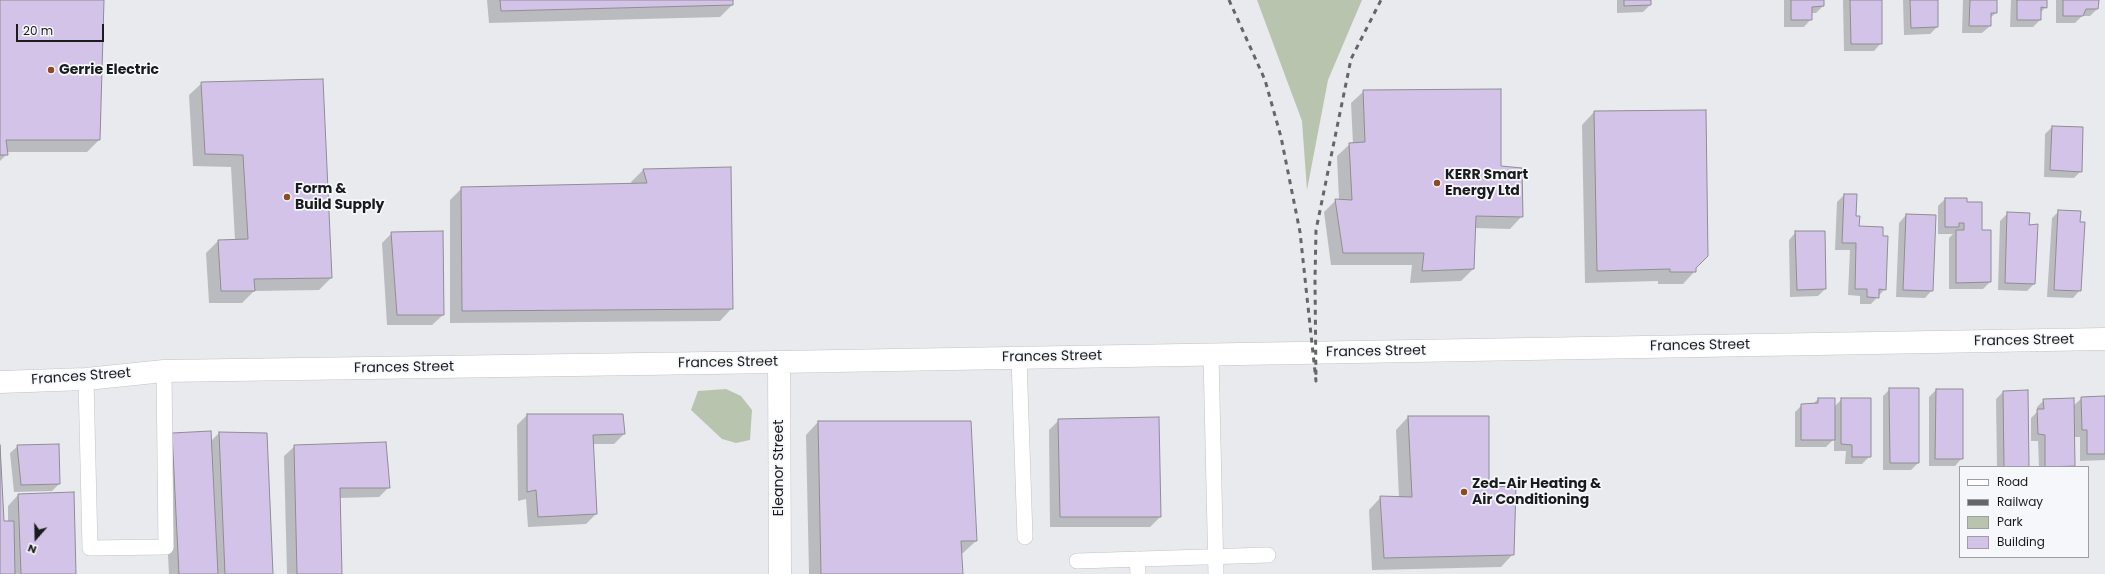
<!DOCTYPE html>
<html>
<head>
<meta charset="utf-8">
<style>
	body { margin:0 }
	#map { position:relative; width:2105px; height:574px; overflow:hidden; background:#e8eaee; font-family:Poppins,sans-serif }
	canvas { display:block }
	.legend { position:absolute; left:1959px; top:466px; width:130px; height:92px; box-sizing:border-box; background:#f5f7fb; border:1px solid #9d9fa2; margin:0; padding:5px 7px; list-style:none; font-size:12px; color:#1a1b1c }
	.legend li { display:flex; align-items:center; gap:8px; height:20px }
	.legend b { width:20px; border:1px solid #9d9fa2 }
	.north { position:absolute; left:16px; top:518px; width:40px; height:40px; -webkit-text-stroke:3px #f5f7fb; paint-order:stroke; rotate:200deg; font-size:11px; font-weight:700; line-height:16px; text-align:center; color:#1a1b1c }
	.north::after { content:''; display:block; margin:auto; width:14px; height:18px; background:#1a1b1c; clip-path:polygon(50% 0,100% 100%,50% 72%,0 100%) }
	.scale { position:absolute; left:16px; top:24px; width:88px; height:18px; box-sizing:border-box; border:2px solid #1a1b1c; border-top:0; padding-left:5px; font-size:12px; line-height:14px; white-space:nowrap; color:#1a1b1c; -webkit-text-stroke:3px #f5f7fb; paint-order:stroke }
</style>
</head>
<body>
<div id="map">
<canvas width="2105" height="574"></canvas>
<ul class="legend">
<li><b style="height:5px;background:#fff"></b>Road</li>
<li><b style="height:5px;background:#656669"></b>Railway</li>
<li><b style="height:11px;background:#b8c4ae"></b>Park</li>
<li><b style="height:11px;background:#d3c3e9"></b>Building</li>
</ul>
<div class="north">N</div>
<div class="scale">20 m</div>
</div>
<script>
const g = document.querySelector('canvas').getContext('2d');
g.lineJoin = 'round';
function fillPath(path, color) {
  g.fillStyle = color;
  g.fill(path, 'evenodd');
}
function shape(rows) {
  const path = new Path2D();
  for (const r of rows) {
    path.moveTo(r[0], r[1]);
    for (let i = 2; i < r.length; i += 2) path.lineTo(r[i], r[i + 1]);
  }
  return path;
}
function strokePath(path, color, width, dash) {
  g.strokeStyle = color;
  g.lineWidth = width;
  g.lineCap = dash ? 'butt' : 'round';
  g.setLineDash(dash || []);
  g.stroke(path);
}
function write(font, color, halo, rows, align = 'center') {
  g.font = font + ' Poppins,sans-serif';
  g.lineWidth = 3.5;
  g.setLineDash([]);
  g.textBaseline = 'middle';
  g.strokeStyle = halo;
  g.fillStyle = color;
  for (const [text, x, y, turn = 0] of rows) {
    g.save();
    g.translate(x, y);
    g.rotate((+turn || 0) * Math.PI / 180);
    g.textAlign = isNaN(turn) ? turn : align;
    if (halo) g.strokeText(text, 0, 0);
    g.fillText(text, 0, 0);
    g.restore();
  }
}
fillPath(shape([
	[1257,0,1362,0,1328,80,1307,190,1302,121],
	[726,389,741,396,752,410,750,440,736,443,722,439,691,410,698,391]
]), '#b8c4ae');
fillPath(shape([
	[0,0,103,0,99,140,87,152,6,152,6,155,0,161],
	[487,0,732,0,732,5,720,17,489,23],
	[1617,0,1650,0,1650,5,1643,12,1617,13],
	[1784,0,1823,0,1823,6,1816,13,1811,13,1811,19,1804,27,1784,27],
	[1843,0,1881,0,1881,43,1874,51,1844,51],
	[1903,0,1937,0,1937,27,1930,34,1904,35],
	[1963,0,1996,0,1996,13,1990,18,1990,26,1982,33,1962,33],
	[2011,0,2046,0,2046,7,2040,13,2040,20,2033,27,2010,27],
	[2056,0,2098,0,2097,9,2090,16,2082,16,2075,23,2056,23],
	[202,83,331,278,319,290,254,291,242,303,209,303,206,253,218,241,235,240,231,167,193,166,189,95],
	[1364,91,1500,167,1522,216,1510,229,1475,228,1473,269,1461,281,1410,283,1412,265,1331,265,1324,212,1336,200,1339,200,1337,156,1350,144,1353,144,1351,103],
	[1594,112,1695,267,1695,271,1683,284,1658,284,1658,281,1585,283,1582,125],
	[2052,127,2081,171,2074,178,2044,177,2045,134],
	[730,168,732,308,720,321,450,323,450,200,462,188,632,185,631,182,643,170],
	[1844,195,1858,227,1882,237,1885,289,1871,304,1860,304,1860,296,1848,295,1850,250,1835,250,1837,202],
	[1945,199,1966,203,1981,231,1990,231,1990,282,1983,289,1949,289,1949,238,1953,234,1938,234,1938,206],
	[2059,211,2080,290,2073,298,2047,297,2052,218],
	[2008,213,2028,226,2034,284,2027,291,1998,290,2000,221],
	[1906,215,1932,290,1925,298,1896,297,1899,223],
	[1796,232,1825,289,1818,296,1790,297,1789,240],
	[392,233,443,315,432,325,387,325,382,243],
	[1890,389,1918,463,1911,470,1883,470,1883,396],
	[1936,390,1962,458,1955,466,1929,466,1929,397],
	[2003,392,2028,467,1997,467,1996,399],
	[2105,397,2105,460,2080,461,2080,437,2074,437,2073,467,2039,467,2038,441,2031,441,2031,418,2037,412,2037,407,2044,400,2073,406,2082,398],
	[1818,399,1834,407,1842,399,1870,456,1862,464,1845,464,1846,451,1834,451,1834,439,1826,447,1795,447,1795,412,1802,405,1813,404],
	[527,415,622,415,624,434,614,444,592,444,596,514,586,524,528,527,526,499,518,501,517,425],
	[1408,417,1488,488,1513,554,1501,567,1372,570,1369,510,1381,497,1399,498,1396,430],
	[1059,420,1160,517,1150,527,1050,527,1049,430],
	[818,422,976,541,963,553,961,553,962,574,809,574,806,435],
	[219,433,272,574,169,574,162,444,172,434,211,441],
	[0,446,3,522,8,522,8,506,18,495,73,493,75,574,0,574],
	[18,446,59,484,52,491,14,492,10,453],
	[295,446,389,487,379,497,339,498,341,574,287,574,284,456]
]), '#0003');
const building = shape([
	[0,0,104,0,100,140,6,140,8,155,0,155,0,0],
	[500,0,733,0,733,5,501,11,500,0],
	[1624,0,1651,0,1651,5,1624,6,1624,0],
	[1791,0,1824,0,1824,6,1812,7,1812,20,1791,20,1791,0],
	[1850,0,1882,0,1882,44,1851,44,1850,0],
	[1910,0,1938,0,1938,27,1911,28,1910,0],
	[1970,0,1997,0,1997,13,1991,13,1991,26,1969,26,1970,0],
	[2017,0,2047,0,2047,8,2041,7,2041,20,2017,20,2017,0],
	[2063,0,2099,0,2098,9,2086,9,2083,16,2063,16,2063,0],
	[323,79,332,278,254,279,255,291,221,291,218,240,248,239,243,155,205,154,201,82,323,79],
	[1501,89,1501,166,1522,168,1523,217,1476,216,1474,269,1422,271,1424,253,1343,253,1335,199,1352,200,1349,143,1365,142,1363,90,1501,89],
	[1706,110,1708,256,1696,268,1696,272,1670,272,1670,269,1597,271,1594,111,1706,110],
	[2052,126,2083,127,2082,172,2050,170,2052,126],
	[731,167,733,309,462,311,461,187,647,183,643,169,731,167],
	[1844,194,1857,194,1856,216,1860,216,1859,226,1883,227,1883,236,1888,236,1886,290,1879,289,1879,298,1867,297,1867,289,1855,289,1856,243,1842,243,1844,194],
	[1945,198,1967,198,1967,202,1982,202,1982,230,1991,230,1991,282,1956,283,1956,230,1964,230,1964,223,1959,223,1959,227,1945,227,1945,198],
	[2058,210,2081,211,2080,222,2085,222,2081,291,2054,290,2058,210],
	[2007,212,2030,213,2029,225,2038,224,2035,284,2005,283,2007,212],
	[1906,214,1936,215,1933,291,1903,290,1906,214],
	[443,231,444,315,397,315,391,232,443,231],
	[1795,231,1825,231,1826,289,1797,290,1795,231],
	[1889,388,1919,388,1919,463,1890,463,1889,388],
	[1936,389,1963,389,1963,459,1935,459,1936,389],
	[2028,390,2029,467,2004,467,2003,391,2028,390],
	[2105,396,2105,454,2087,454,2087,430,2082,430,2081,397,2105,396],
	[1818,398,1835,398,1835,440,1801,440,1801,404,1818,403,1818,398],
	[1841,398,1871,398,1871,457,1852,457,1852,445,1841,444,1841,398],
	[2074,398,2075,466,2045,467,2045,435,2038,434,2037,409,2044,409,2043,399,2074,398],
	[527,414,623,414,625,434,593,435,597,514,538,517,536,490,527,492,527,414],
	[1408,416,1489,416,1489,487,1516,486,1514,555,1384,558,1380,496,1412,497,1408,416],
	[1159,417,1161,517,1060,517,1058,419,1159,417],
	[818,421,971,421,977,541,961,541,963,574,821,574,818,421],
	[211,431,218,574,179,574,172,433,211,431],
	[219,432,267,433,273,574,225,574,219,432],
	[386,442,390,488,340,488,342,574,297,574,294,445,386,442],
	[59,444,60,484,21,485,17,445,59,444],
	[0,445,4,521,14,521,15,574,0,574,0,445],
	[74,492,76,574,21,574,18,494,74,492]
]);
fillPath(building, '#d3c3e9');
strokePath(building, '#8f8e91', 1);
const service = shape([
	[1211,355,1216,574],
	[1019,358,1025,537],
	[86,379,90,548,166,547,164,371],
	[1137,559,1138,574],
	[1077,561,1268,555]
]);
const minor = shape([
	[779,362,780,574],
	[0,382,86,379,164,371,779,362,2105,339]
]);
strokePath(service, '#c0c2c6', 16);
strokePath(minor, '#c0c2c6', 23);
strokePath(service, '#fff', 15);
strokePath(minor, '#fff', 22);
strokePath(shape([
	[1229,0,1265,80,1281,137,1300,232,1316,381,1315,280,1316,230,1351,59,1381,0]
]), '#656669', 3, [5, 5]);
for (const [x, y, r, color] of [
	[51,70,4,"#904a22"],
	[1437,183,4,"#904a22"],
	[287,197,4,"#904a22"],
	[1464,492,4,"#904a22"]
]) {
  const dot = new Path2D();
  dot.arc(x, y, r, 0, 2 * Math.PI);
  g.fillStyle = color;
  g.fill(dot);
  strokePath(dot, '#f5f7fb', 1.5);
}
write('bold 14px', '#1a1b1c', '#f5f7fb', [
	["Gerrie Electric",59,70],
	["KERR Smart",1445,175],
	["Energy Ltd",1445,191],
	["Form &",295,189],
	["Build Supply",295,205],
	["Zed-Air Heating &",1472,484],
	["Air Conditioning",1472,500]
], 'left');
write('14px', '#1a1b1c', '#f5f7fb', [
	["Frances Street",2024,341,-1],
	["Frances Street",1700,346,-1],
	["Frances Street",1376,352,-1],
	["Frances Street",1052,357,-1],
	["Frances Street",728,363,-1],
	["Frances Street",404,368,-1],
	["Frances Street",81,377,-4],
	["Eleanor Street",779,468,-90]
]);
</script>
</body>
</html>
